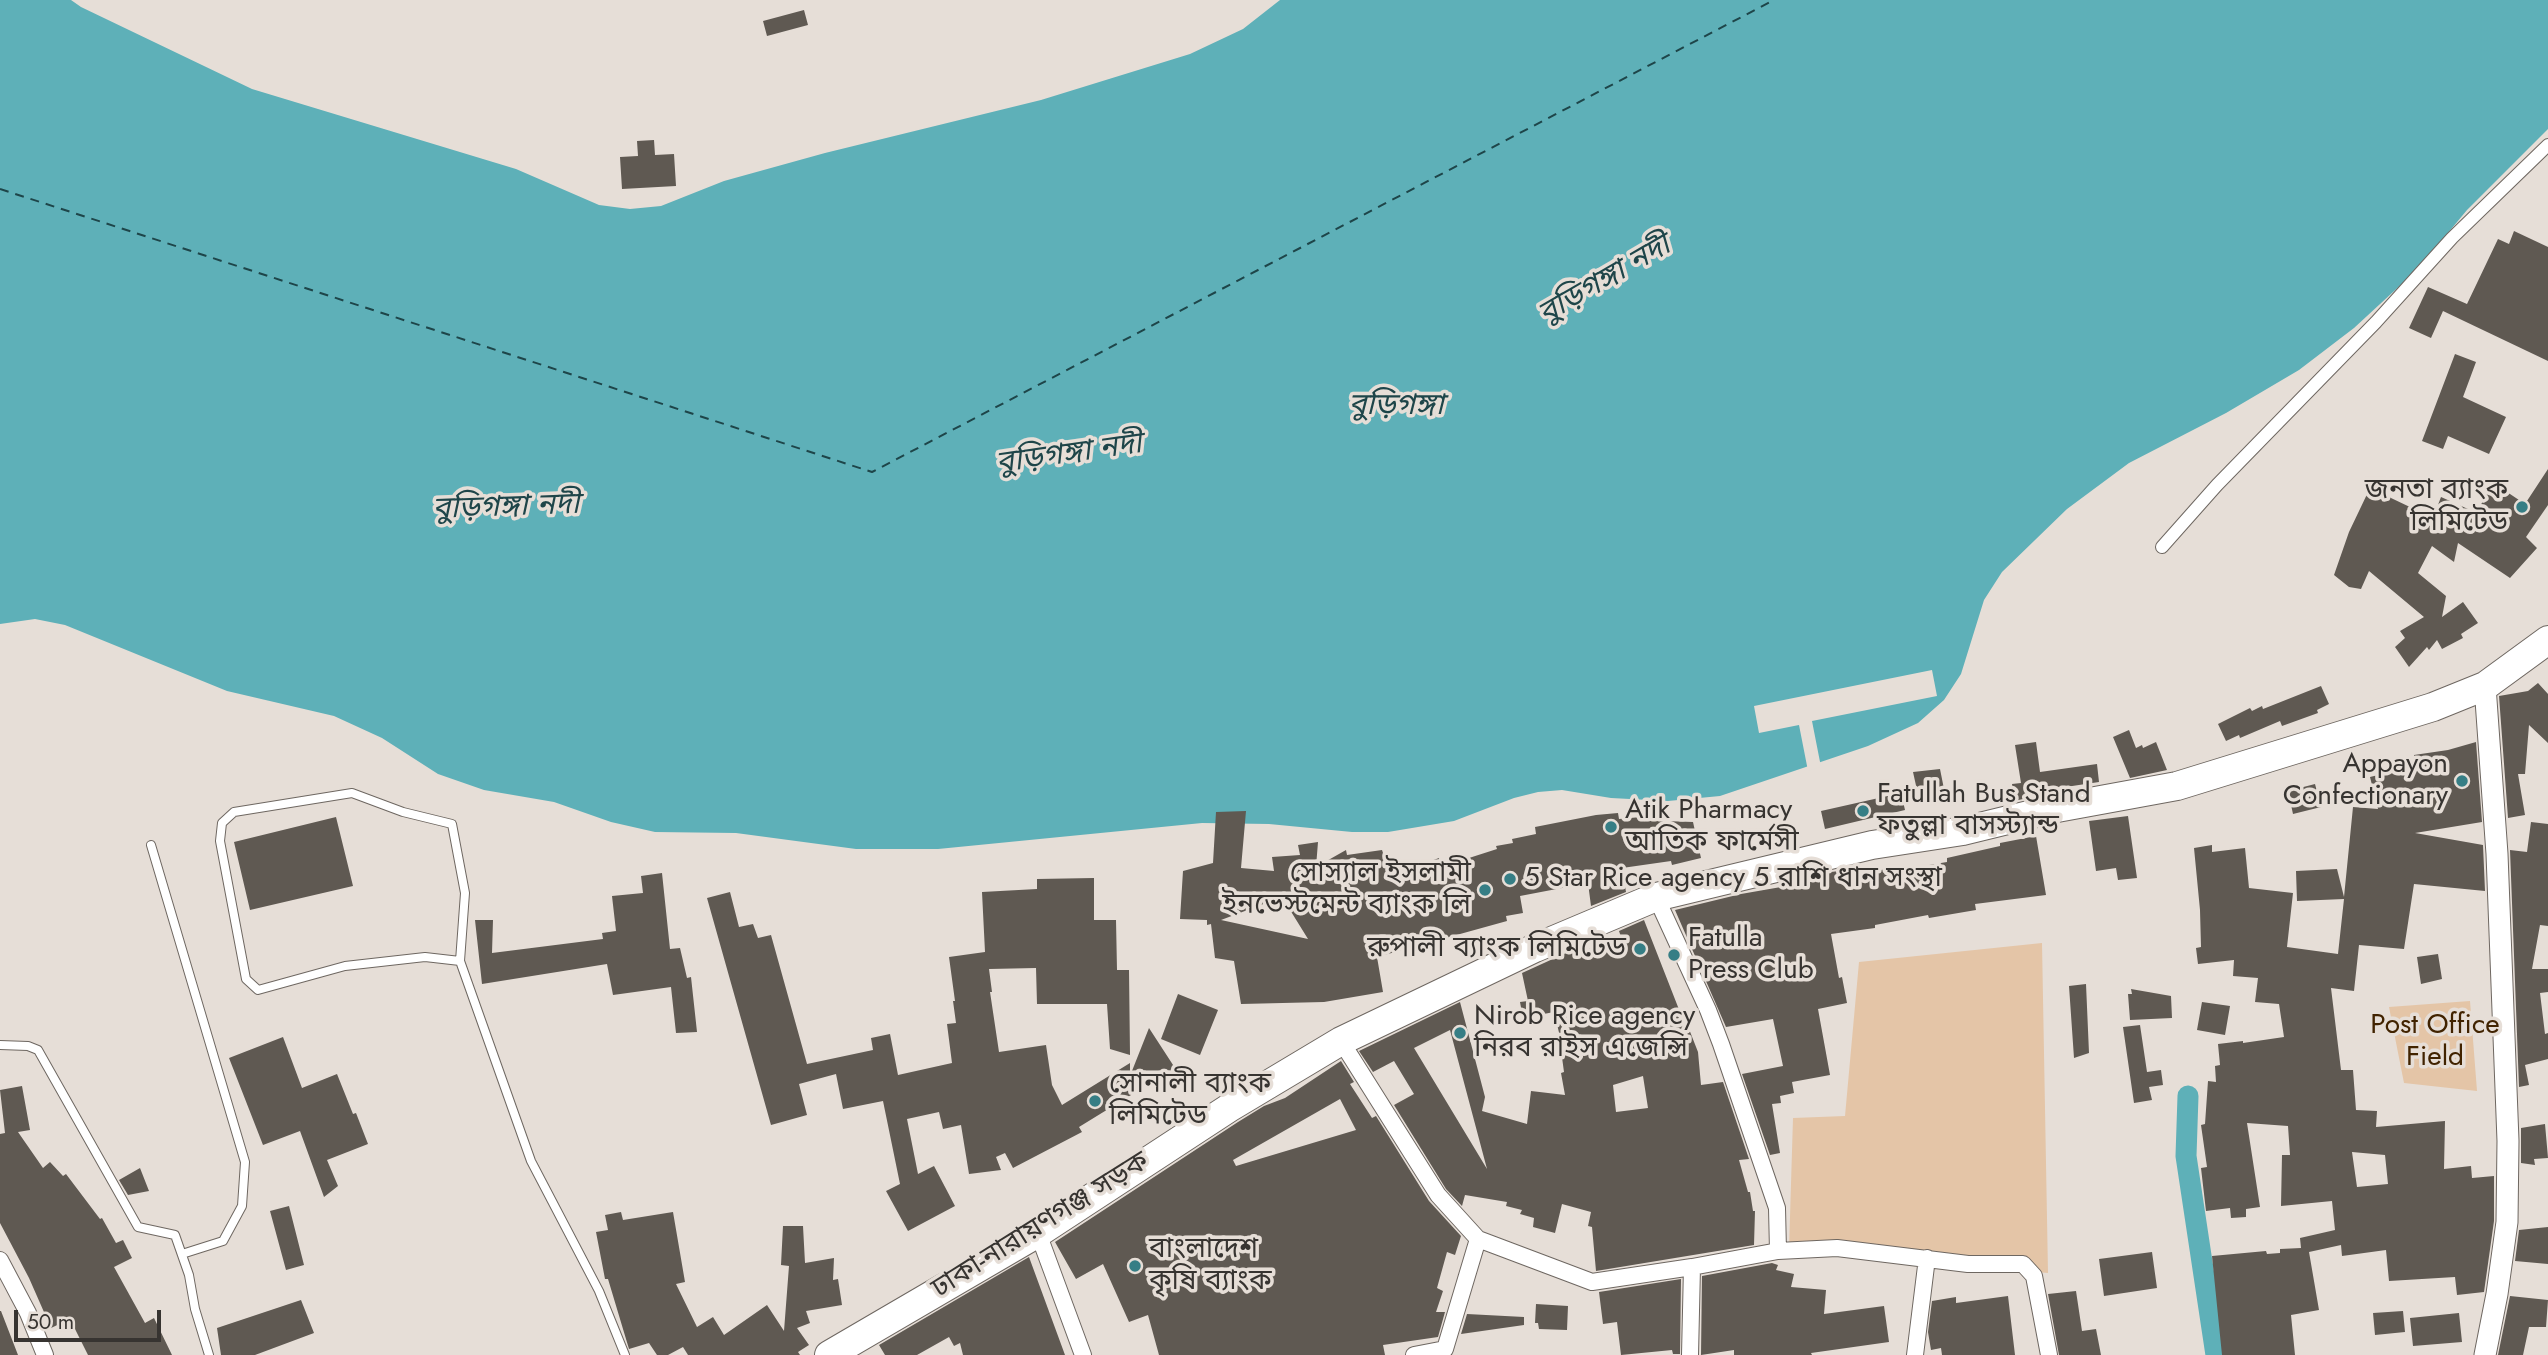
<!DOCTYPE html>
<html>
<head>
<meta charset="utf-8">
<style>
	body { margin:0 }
	#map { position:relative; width:2548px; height:1355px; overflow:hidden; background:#e6ded7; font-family:Jost,sans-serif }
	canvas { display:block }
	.scale { position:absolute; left:14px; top:1310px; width:147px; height:32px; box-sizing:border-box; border:4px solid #373431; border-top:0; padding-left:9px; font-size:21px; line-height:24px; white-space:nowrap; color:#373431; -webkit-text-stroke:5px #e6ded7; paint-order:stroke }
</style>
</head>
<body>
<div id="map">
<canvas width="2548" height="1355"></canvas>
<div class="scale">50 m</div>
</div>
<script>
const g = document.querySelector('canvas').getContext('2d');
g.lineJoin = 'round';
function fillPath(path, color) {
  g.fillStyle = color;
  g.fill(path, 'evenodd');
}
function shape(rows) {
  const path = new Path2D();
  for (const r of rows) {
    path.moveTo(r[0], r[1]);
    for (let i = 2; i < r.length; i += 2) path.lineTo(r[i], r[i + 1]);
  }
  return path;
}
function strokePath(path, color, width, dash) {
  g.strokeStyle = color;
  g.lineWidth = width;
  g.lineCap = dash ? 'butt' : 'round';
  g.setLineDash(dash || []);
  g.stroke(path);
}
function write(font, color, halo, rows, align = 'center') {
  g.font = font + ' Jost,"Noto Sans Bengali",sans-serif';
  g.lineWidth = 7;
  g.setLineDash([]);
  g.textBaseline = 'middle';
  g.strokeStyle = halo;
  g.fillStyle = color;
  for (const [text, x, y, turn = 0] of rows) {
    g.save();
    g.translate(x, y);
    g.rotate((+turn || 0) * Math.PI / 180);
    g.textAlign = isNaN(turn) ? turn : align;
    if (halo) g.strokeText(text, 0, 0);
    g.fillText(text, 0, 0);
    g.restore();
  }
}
fillPath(shape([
	[2042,943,2048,1273,1789,1250,1793,1118,1845,1116,1859,962],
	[2470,1001,2477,1091,2404,1083,2389,1007]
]), '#e4c5a7');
fillPath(shape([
	[0,0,71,0,81,7,252,89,516,169,599,205,630,209,661,206,724,181,825,153,1041,100,1190,54,1243,29,1280,0,2548,0,2548,129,2467,210,2418,269,2354,328,2299,370,2226,413,2129,463,2067,509,2002,572,1984,600,1961,674,1944,700,1918,723,1868,746,1720,796,1668,801,1611,798,1562,790,1538,792,1514,798,1454,821,1388,832,1352,832,1269,824,1202,823,938,849,856,849,736,833,655,832,611,822,554,802,484,790,438,774,382,738,334,716,227,691,65,625,35,619,0,624]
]), '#5eb0b8');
fillPath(shape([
	[1932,670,1937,696,1812,721,1821,767,1808,771,1799,725,1759,733,1754,706]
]), '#e6ded7');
strokePath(shape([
	[2188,1096,2186,1156,2216,1355]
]), '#5eb0b8', 21);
strokePath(shape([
	[0,189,872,472,1774,0]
]), '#1e4549', 2, [9, 7]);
fillPath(shape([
	[804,10,808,25,767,36,763,21],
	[654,140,655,155,674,154,676,186,622,189,620,157,638,156,637,141],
	[2514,231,2548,247,2548,361,2443,311,2431,338,2409,328,2428,287,2467,304,2498,239,2509,244],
	[2455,354,2476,362,2463,397,2506,417,2489,454,2448,436,2443,449,2422,441],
	[2548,469,2548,505,2526,537,2537,548,2510,578,2458,543,2454,562,2432,546,2418,573,2446,596,2442,617,2463,602,2478,623,2461,634,2463,638,2442,649,2437,640,2429,650,2427,647,2409,667,2395,647,2405,638,2400,631,2424,617,2369,571,2361,589,2349,587,2334,575,2349,532,2370,488,2433,518,2441,497,2477,513,2492,482,2525,504],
	[2538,683,2548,694,2548,743,2529,725,2525,774,2518,774,2525,815,2508,818,2499,696,2528,691],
	[2321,686,2329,704,2317,710,2318,713,2282,726,2280,721,2240,738,2239,735,2226,741,2218,724,2250,708,2252,711,2262,706,2263,709],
	[2129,730,2136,748,2142,745,2143,748,2156,742,2167,770,2130,778,2113,737],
	[2036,742,2040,772,2097,764,2099,782,2032,792,2032,797,2014,801,2012,784,2021,783,2015,745],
	[2476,742,2482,822,2415,833,2483,845,2485,891,2414,884,2404,949,2359,945,2354,991,2331,988,2341,1070,2353,1070,2356,1110,2377,1111,2376,1127,2445,1121,2444,1169,2471,1166,2472,1178,2494,1176,2494,1221,2484,1292,2457,1295,2455,1277,2389,1281,2386,1250,2342,1256,2341,1245,2309,1252,2319,1310,2291,1315,2295,1355,2222,1355,2212,1256,2266,1251,2267,1254,2280,1253,2280,1249,2301,1248,2300,1238,2335,1230,2332,1201,2281,1206,2282,1155,2290,1155,2288,1126,2247,1123,2260,1207,2246,1209,2246,1217,2231,1218,2230,1208,2206,1211,2201,1168,2207,1167,2201,1125,2205,1124,2208,1081,2216,1082,2215,1066,2220,1065,2218,1044,2243,1041,2243,1043,2284,1037,2279,1004,2255,1002,2258,978,2233,976,2234,960,2198,964,2196,948,2201,947,2200,910,2194,848,2212,845,2212,852,2245,848,2249,888,2293,893,2287,947,2338,954,2344,899,2297,901,2296,871,2337,869,2344,897,2353,807,2378,809,2370,777,2415,766,2414,755,2448,750],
	[2352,1152,2385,1155,2388,1184,2357,1187],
	[1940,769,1945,794,1919,799,1913,772],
	[2315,784,2321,807,2293,814,2288,791],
	[1901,793,1905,810,1825,829,1821,811],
	[1246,811,1241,868,1274,871,1272,857,1300,855,1298,845,1318,842,1316,867,1346,850,1347,855,1382,850,1390,874,1417,869,1417,866,1439,858,1441,867,1497,849,1496,846,1513,843,1512,839,1536,834,1535,827,1596,815,1618,813,1619,819,1664,815,1664,821,1693,822,1701,858,1672,865,1671,861,1622,868,1626,892,1591,906,1588,883,1520,896,1523,913,1506,916,1507,921,1377,957,1383,992,1324,1002,1241,1004,1234,961,1215,958,1211,924,1207,925,1207,920,1180,919,1183,871,1213,863,1216,812],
	[1282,897,1308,939,1221,920],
	[2128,816,2137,878,2118,880,2116,868,2096,871,2089,821],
	[336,817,353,886,250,910,234,842],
	[2531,822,2548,824,2548,926,2540,925,2532,969,2548,969,2548,992,2540,993,2545,1034,2548,1033,2548,1059,2525,1065,2529,1085,2519,1087,2510,850,2527,852],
	[2036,836,2046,895,1975,904,1976,910,1929,918,1928,915,1875,925,1875,928,1831,934,1839,978,1842,977,1847,1003,1818,1009,1830,1075,1792,1082,1794,1093,1780,1096,1781,1103,1772,1104,1780,1153,1770,1155,1742,1074,1783,1066,1773,1019,1726,1027,1675,910,1741,894,1821,880,1820,875,1831,872,1839,871,1840,878,1886,869,1887,872,1947,862,1947,858,2000,846,2000,843],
	[662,873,670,949,680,948,687,978,691,977,697,1032,676,1033,671,987,613,995,607,964,482,984,475,920,493,920,492,953,603,939,602,933,616,931,612,896,643,893,641,876],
	[1094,878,1094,920,1116,920,1117,970,1129,970,1130,1055,1110,1049,1107,1004,1037,1004,1036,968,989,969,992,992,990,992,999,1052,1046,1045,1052,1085,1062,1105,1130,1063,1130,1076,1149,1028,1175,1068,1079,1127,1082,1132,1013,1168,1005,1153,996,1157,1001,1170,969,1174,961,1125,943,1129,939,1112,907,1119,918,1174,934,1166,955,1206,908,1231,886,1191,900,1184,883,1101,843,1109,836,1074,799,1084,807,1115,771,1125,707,898,730,892,739,927,753,924,758,938,771,935,807,1064,873,1050,871,1038,890,1034,898,1075,952,1063,947,1024,956,1023,953,1001,955,1001,949,957,985,952,982,892,1037,889,1037,879],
	[1644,920,1687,1030,1689,1029,1698,1052,1701,1085,1723,1082,1749,1159,1739,1160,1748,1192,1750,1192,1753,1211,1755,1211,1754,1245,1596,1271,1592,1227,1588,1226,1591,1212,1562,1204,1555,1233,1533,1227,1534,1218,1520,1214,1522,1210,1506,1206,1507,1202,1465,1195,1462,1206,1446,1189,1394,1105,1414,1094,1394,1061,1373,1072,1359,1051,1460,1002,1485,1097,1482,1111,1527,1124,1531,1091,1565,1095,1561,1073,1564,1072,1561,1050,1563,1049,1554,1012,1523,1018,1520,1002,1528,1001,1522,973,1566,953,1623,943,1619,931],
	[1450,1030,1487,1169,1414,1048],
	[1643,1076,1648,1108,1616,1112,1613,1085],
	[2438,954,2442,979,2421,984,2417,957],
	[2086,984,2089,1053,2074,1058,2069,986],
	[2131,989,2171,996,2172,1018,2130,1020,2128,994,2132,994],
	[1178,994,1218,1010,1200,1055,1161,1039],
	[2202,1002,2230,1006,2225,1035,2197,1030],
	[2140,1025,2147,1072,2161,1070,2163,1085,2149,1087,2152,1100,2134,1103,2123,1027],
	[283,1037,302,1088,337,1074,353,1114,356,1113,368,1144,327,1160,338,1186,324,1197,300,1131,263,1145,229,1058],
	[1341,1061,1354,1082,1350,1084,1372,1118,1376,1116,1429,1201,1461,1236,1455,1255,1447,1252,1437,1288,1443,1291,1436,1312,1445,1312,1438,1337,1383,1345,1385,1355,1159,1355,1148,1315,1129,1322,1103,1264,1076,1279,1055,1242,1238,1122,1264,1106,1285,1098],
	[1340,1099,1356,1130,1236,1166,1233,1160],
	[22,1086,30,1130,18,1132,43,1168,50,1162,63,1176,66,1174,100,1219,102,1218,116,1243,123,1240,132,1258,114,1267,145,1323,154,1318,172,1355,88,1355,70,1319,51,1328,29,1278,0,1223,0,1134,5,1133,0,1090],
	[2545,1124,2548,1158,2534,1159,2535,1165,2521,1163,2521,1128],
	[140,1168,149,1191,128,1195,119,1180],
	[289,1206,304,1265,286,1270,270,1211],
	[621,1212,623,1220,673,1212,685,1282,676,1284,697,1327,713,1317,724,1335,767,1305,784,1331,789,1266,781,1265,783,1226,803,1226,805,1263,834,1258,833,1280,838,1279,842,1305,806,1311,810,1323,797,1328,809,1345,798,1352,800,1355,688,1355,683,1347,668,1355,657,1355,649,1343,629,1349,608,1279,605,1279,596,1232,608,1230,605,1215],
	[2548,1227,2548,1264,2515,1261,2519,1230],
	[2152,1252,2157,1288,2104,1296,2099,1259],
	[1029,1257,1065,1355,963,1355,960,1343,954,1346,949,1337,917,1355,885,1355,879,1345],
	[1772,1263,1778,1265,1776,1270,1794,1274,1791,1287,1826,1290,1824,1314,1884,1306,1889,1342,1811,1353,1812,1355,1734,1355,1734,1350,1701,1355,1702,1276],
	[1681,1279,1680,1354,1673,1354,1672,1350,1621,1355,1617,1322,1603,1324,1599,1292],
	[2076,1291,2082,1331,2096,1329,2101,1355,2059,1355,2048,1294],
	[2008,1296,2015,1355,1942,1355,1941,1348,1931,1350,1928,1332,1932,1301,1956,1297,1956,1303],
	[2510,1296,2548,1300,2546,1327,2529,1327,2523,1355,2498,1355],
	[301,1300,314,1333,255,1355,221,1355,217,1328],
	[1536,1304,1568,1306,1567,1330,1539,1329,1538,1323,1535,1323],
	[0,1311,1,1311,18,1355,0,1355],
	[2403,1311,2405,1332,2375,1335,2373,1313],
	[2459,1313,2462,1342,2413,1346,2410,1318],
	[1467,1314,1524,1317,1524,1325,1461,1334]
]), '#5f5952');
const service = shape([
	[151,845,245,1162,242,1206,223,1241,182,1254],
	[460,961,425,957,345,966,258,990,246,979,220,841,222,823,234,812,352,793,403,812,452,824,465,893,460,961,531,1161,599,1291,625,1355],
	[0,1045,28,1046,38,1050,138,1227,175,1235,189,1275,195,1309,209,1355]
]);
const pedestrian = shape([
	[2162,547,2217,485,2376,322,2452,238,2548,145]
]);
const minor = shape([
	[1656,897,1708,1010,1721,1044,1777,1208,1778,1251,1837,1248,1968,1264,2023,1264,2034,1276,2049,1355],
	[1341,1041,1438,1195,1478,1239,1445,1349,1414,1355],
	[1038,1233,1083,1355],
	[1478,1239,1592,1282,1692,1267,1778,1251],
	[0,1260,28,1313,45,1355],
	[1690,1355,1692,1267],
	[1915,1355,1927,1258]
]);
const tertiary = shape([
	[2485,1355,2497,1294,2507,1222,2508,1141,2497,854,2485,686]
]);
const trunk = shape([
	[829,1355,1038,1233,1229,1108,1341,1041,1535,948,1656,897,1872,845,1963,831,2057,808,2177,786,2433,707,2485,686,2548,640]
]);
strokePath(service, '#6e6761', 10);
strokePath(pedestrian, '#6e6761', 14);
strokePath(minor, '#6e6761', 18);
strokePath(tertiary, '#6e6761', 23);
strokePath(trunk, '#6e6761', 30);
strokePath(service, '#fff', 8);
strokePath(pedestrian, '#fff', 12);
strokePath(minor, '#fff', 16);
strokePath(tertiary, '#fff', 21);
strokePath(trunk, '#fff', 28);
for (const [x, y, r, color] of [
	[2522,507,7,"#367e85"],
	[2462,781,7,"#367e85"],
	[1863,811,7,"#367e85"],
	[1611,827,7,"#367e85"],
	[1510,879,7,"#367e85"],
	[1485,890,7,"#367e85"],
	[1640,949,7,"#367e85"],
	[1674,955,7,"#367e85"],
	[1460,1033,7,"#367e85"],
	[1095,1101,7,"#367e85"],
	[1135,1266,7,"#367e85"]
]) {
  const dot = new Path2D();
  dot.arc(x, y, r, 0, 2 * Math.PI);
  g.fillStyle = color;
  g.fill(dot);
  strokePath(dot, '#e6ded7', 2.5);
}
write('28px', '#373431', '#e6ded7', [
	["জনতা ব্যাংক",2508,491,"right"],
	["লিমিটেড",2508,523,"right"],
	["Appayon",2448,765,"right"],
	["Confectionary",2448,797,"right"],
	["Fatullah Bus Stand",1877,795],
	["ফতুল্লা বাসস্ট্যান্ড",1877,827],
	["Atik Pharmacy",1625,811],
	["আতিক ফার্মেসী",1625,843],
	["সোস্যাল ইসলামী",1471,874,"right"],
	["ইনভেস্টমেন্ট ব্যাংক লি",1471,906,"right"],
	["5 Star Rice agency 5 রাশি ধান সংস্থা",1524,879],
	["Fatulla",1688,939],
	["Press Club",1688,971],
	["রুপালী ব্যাংক লিমিটেড",1626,949,"right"],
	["Nirob Rice agency",1474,1017],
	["নিরব রাইস এজেন্সি",1474,1049],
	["সোনালী ব্যাংক",1109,1085],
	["লিমিটেড",1109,1117],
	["বাংলাদেশ",1149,1250],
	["কৃষি ব্যাংক",1149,1282]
], 'left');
write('28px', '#412300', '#e6ded7', [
	["Post Office",2435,1026],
	["Field",2435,1058]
]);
write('28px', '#373431', '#e6ded7', [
	["ঢাকা-নারায়ণগঞ্জ সড়ক",1041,1226,-32]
]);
write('italic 30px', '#1e4549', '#e6ded7', [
	["বুড়িগঙ্গা নদী",1605,281,-30],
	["বুড়িগঙ্গা",1396,407],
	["বুড়িগঙ্গা নদী",1069,455,-8],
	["বুড়িগঙ্গা নদী",506,508,-2]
]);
</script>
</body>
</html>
